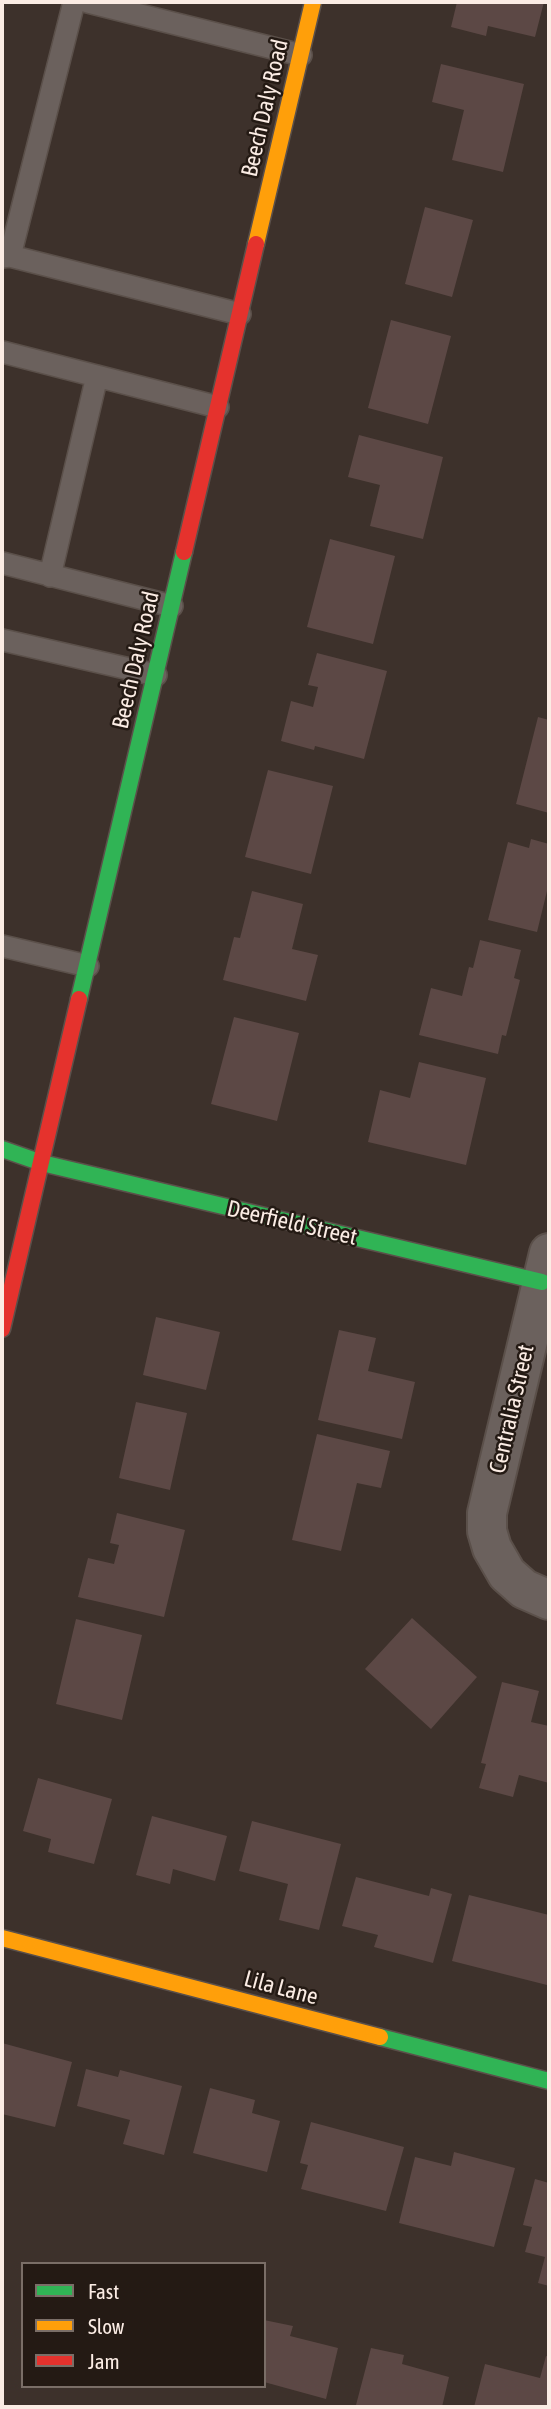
<!DOCTYPE html>
<html>
<head>
<meta charset="utf-8">
<style>
	body { margin:0 }
	#map { position:relative; width:551px; height:2409px; overflow:hidden; background:#3d312b; font-family:"Asap Condensed",sans-serif }
	canvas { display:block }
	.frame { position:absolute; inset:0; border:4px solid #fbece4; pointer-events:none }
	.legend { position:absolute; left:21px; top:2262px; width:245px; height:126px; box-sizing:border-box; background:#241a14; border:2px solid #7a6e67; margin:0; padding:9px 12px; list-style:none; font-size:21px; color:#fbece4 }
	.legend li { display:flex; align-items:center; gap:14px; height:35px }
	.legend b { width:35px; border:2px solid #7a6e67 }
</style>
</head>
<body>
<div id="map">
<canvas width="551" height="2409"></canvas>
<div class="frame"></div>
<ul class="legend">
<li><b style="height:9px;background:#30b455"></b>Fast</li>
<li><b style="height:9px;background:#ff9f0a"></b>Slow</li>
<li><b style="height:9px;background:#e5322d"></b>Jam</li>
</ul>
</div>
<script>
const g = document.querySelector('canvas').getContext('2d');
g.lineJoin = 'round';
function fillPath(path, color) {
  g.fillStyle = color;
  g.fill(path, 'evenodd');
}
function shape(rows) {
  const path = new Path2D();
  for (const r of rows) {
    path.moveTo(r[0], r[1]);
    for (let i = 2; i < r.length; i += 2) path.lineTo(r[i], r[i + 1]);
  }
  return path;
}
function strokePath(path, color, width, dash) {
  g.strokeStyle = color;
  g.lineWidth = width;
  g.lineCap = dash ? 'butt' : 'round';
  g.setLineDash(dash || []);
  g.stroke(path);
}
function write(font, color, halo, rows, align = 'center') {
  g.font = font + ' "Asap Condensed",sans-serif';
  g.lineWidth = 5;
  g.setLineDash([]);
  g.textBaseline = 'middle';
  g.strokeStyle = halo;
  g.fillStyle = color;
  for (const [text, x, y, turn = 0] of rows) {
    g.save();
    g.translate(x, y);
    g.rotate((+turn || 0) * Math.PI / 180);
    g.textAlign = isNaN(turn) ? turn : align;
    if (halo) g.strokeText(text, 0, 0);
    g.fillText(text, 0, 0);
    g.restore();
  }
}
fillPath(shape([
	[457,2,544,2,535,37,488,26,486,36,451,27],
	[441,64,524,84,503,172,452,160,464,110,432,102],
	[425,207,473,220,452,297,405,284],
	[391,320,451,336,428,424,368,408],
	[359,435,443,457,423,539,370,526,380,485,348,477],
	[330,539,395,556,373,644,307,627],
	[317,653,387,671,364,759,315,746,314,750,281,741,291,701,313,707,318,687,308,685],
	[538,717,549,720,549,813,516,804],
	[268,770,333,786,311,874,245,857],
	[531,839,549,844,549,892,547,891,537,932,488,920,508,842,529,848],
	[252,891,303,904,292,949,318,955,306,1001,223,980,234,937,240,938],
	[480,940,521,950,514,978,520,980,506,1036,502,1035,498,1054,419,1035,431,988,462,996,469,967,473,968],
	[234,1017,299,1033,277,1121,211,1104],
	[419,1062,486,1078,466,1165,368,1142,380,1090,410,1098],
	[156,1317,220,1332,206,1390,143,1375],
	[339,1330,376,1338,368,1371,415,1382,402,1439,318,1420],
	[136,1402,187,1413,170,1490,119,1478],
	[317,1434,390,1451,381,1488,357,1483,341,1551,292,1540],
	[117,1513,185,1530,164,1617,78,1597,88,1558,114,1564,119,1545,110,1543],
	[412,1618,477,1677,431,1729,365,1669],
	[76,1619,142,1635,122,1720,56,1704],
	[502,1682,539,1691,531,1722,549,1726,549,1783,519,1775,513,1797,479,1788,486,1764,481,1763],
	[38,1778,112,1799,94,1864,48,1852,51,1839,23,1831],
	[152,1816,227,1836,215,1881,173,1869,170,1884,136,1875],
	[252,1821,341,1844,319,1930,279,1920,288,1884,239,1871],
	[356,1877,429,1896,431,1888,452,1894,433,1963,374,1947,378,1935,342,1926],
	[469,1895,549,1915,549,1976,547,1985,452,1961],
	[2,2043,72,2062,55,2127,2,2114],
	[86,2069,118,2077,120,2070,182,2086,164,2155,123,2144,130,2120,77,2106],
	[210,2088,255,2100,252,2113,280,2121,267,2172,193,2153],
	[311,2122,404,2147,386,2211,301,2189,308,2165,300,2163],
	[454,2152,515,2168,494,2247,399,2223,415,2157,451,2166],
	[535,2179,549,2183,549,2286,538,2283,545,2257,525,2252,532,2227,523,2225],
	[264,2320,293,2326,290,2336,338,2348,326,2399,264,2382],
	[371,2348,404,2355,402,2364,449,2377,442,2407,363,2407,356,2405],
	[546,2356,549,2357,549,2407,474,2407,485,2364,540,2378]
]), '#5c4845');
const lane = shape([
	[88,2,301,55],
	[10,256,74,2],
	[2,257,10,256,240,314],
	[2,352,218,407],
	[2,563,172,606],
	[50,576,97,376],
	[2,640,156,675],
	[2,946,88,966]
]);
const street = shape([
	[549,1253,487,1513,487,1531,492,1548,507,1574,524,1589,549,1600]
]);
const fast = shape([
	[79,999,184,552],
	[2,1149,42,1163,542,1282],
	[380,2037,549,2081]
]);
const slow = shape([
	[256,244,313,2],
	[2,1938,380,2037]
]);
const jam = shape([
	[184,552,256,244],
	[2,1329,79,999]
]);
strokePath(lane, '#5b504a', 24);
strokePath(street, '#5b504a', 42);
strokePath(fast, '#5b504a', 19);
strokePath(slow, '#5b504a', 19);
strokePath(jam, '#5b504a', 19);
strokePath(lane, '#6b615d', 21);
strokePath(street, '#6b615d', 38);
strokePath(fast, '#30b455', 16);
strokePath(slow, '#ff9f0a', 16);
strokePath(jam, '#e5322d', 16);
write('23px', '#fbece4', '#241a14', [
	["Beech Daly Road",265,108,-77],
	["Beech Daly Road",136,660,-77],
	["Deerfield Street",292,1223,13],
	["Centralia Street",512,1409,-77],
	["Lila Lane",281,1988,15]
]);
</script>
</body>
</html>
